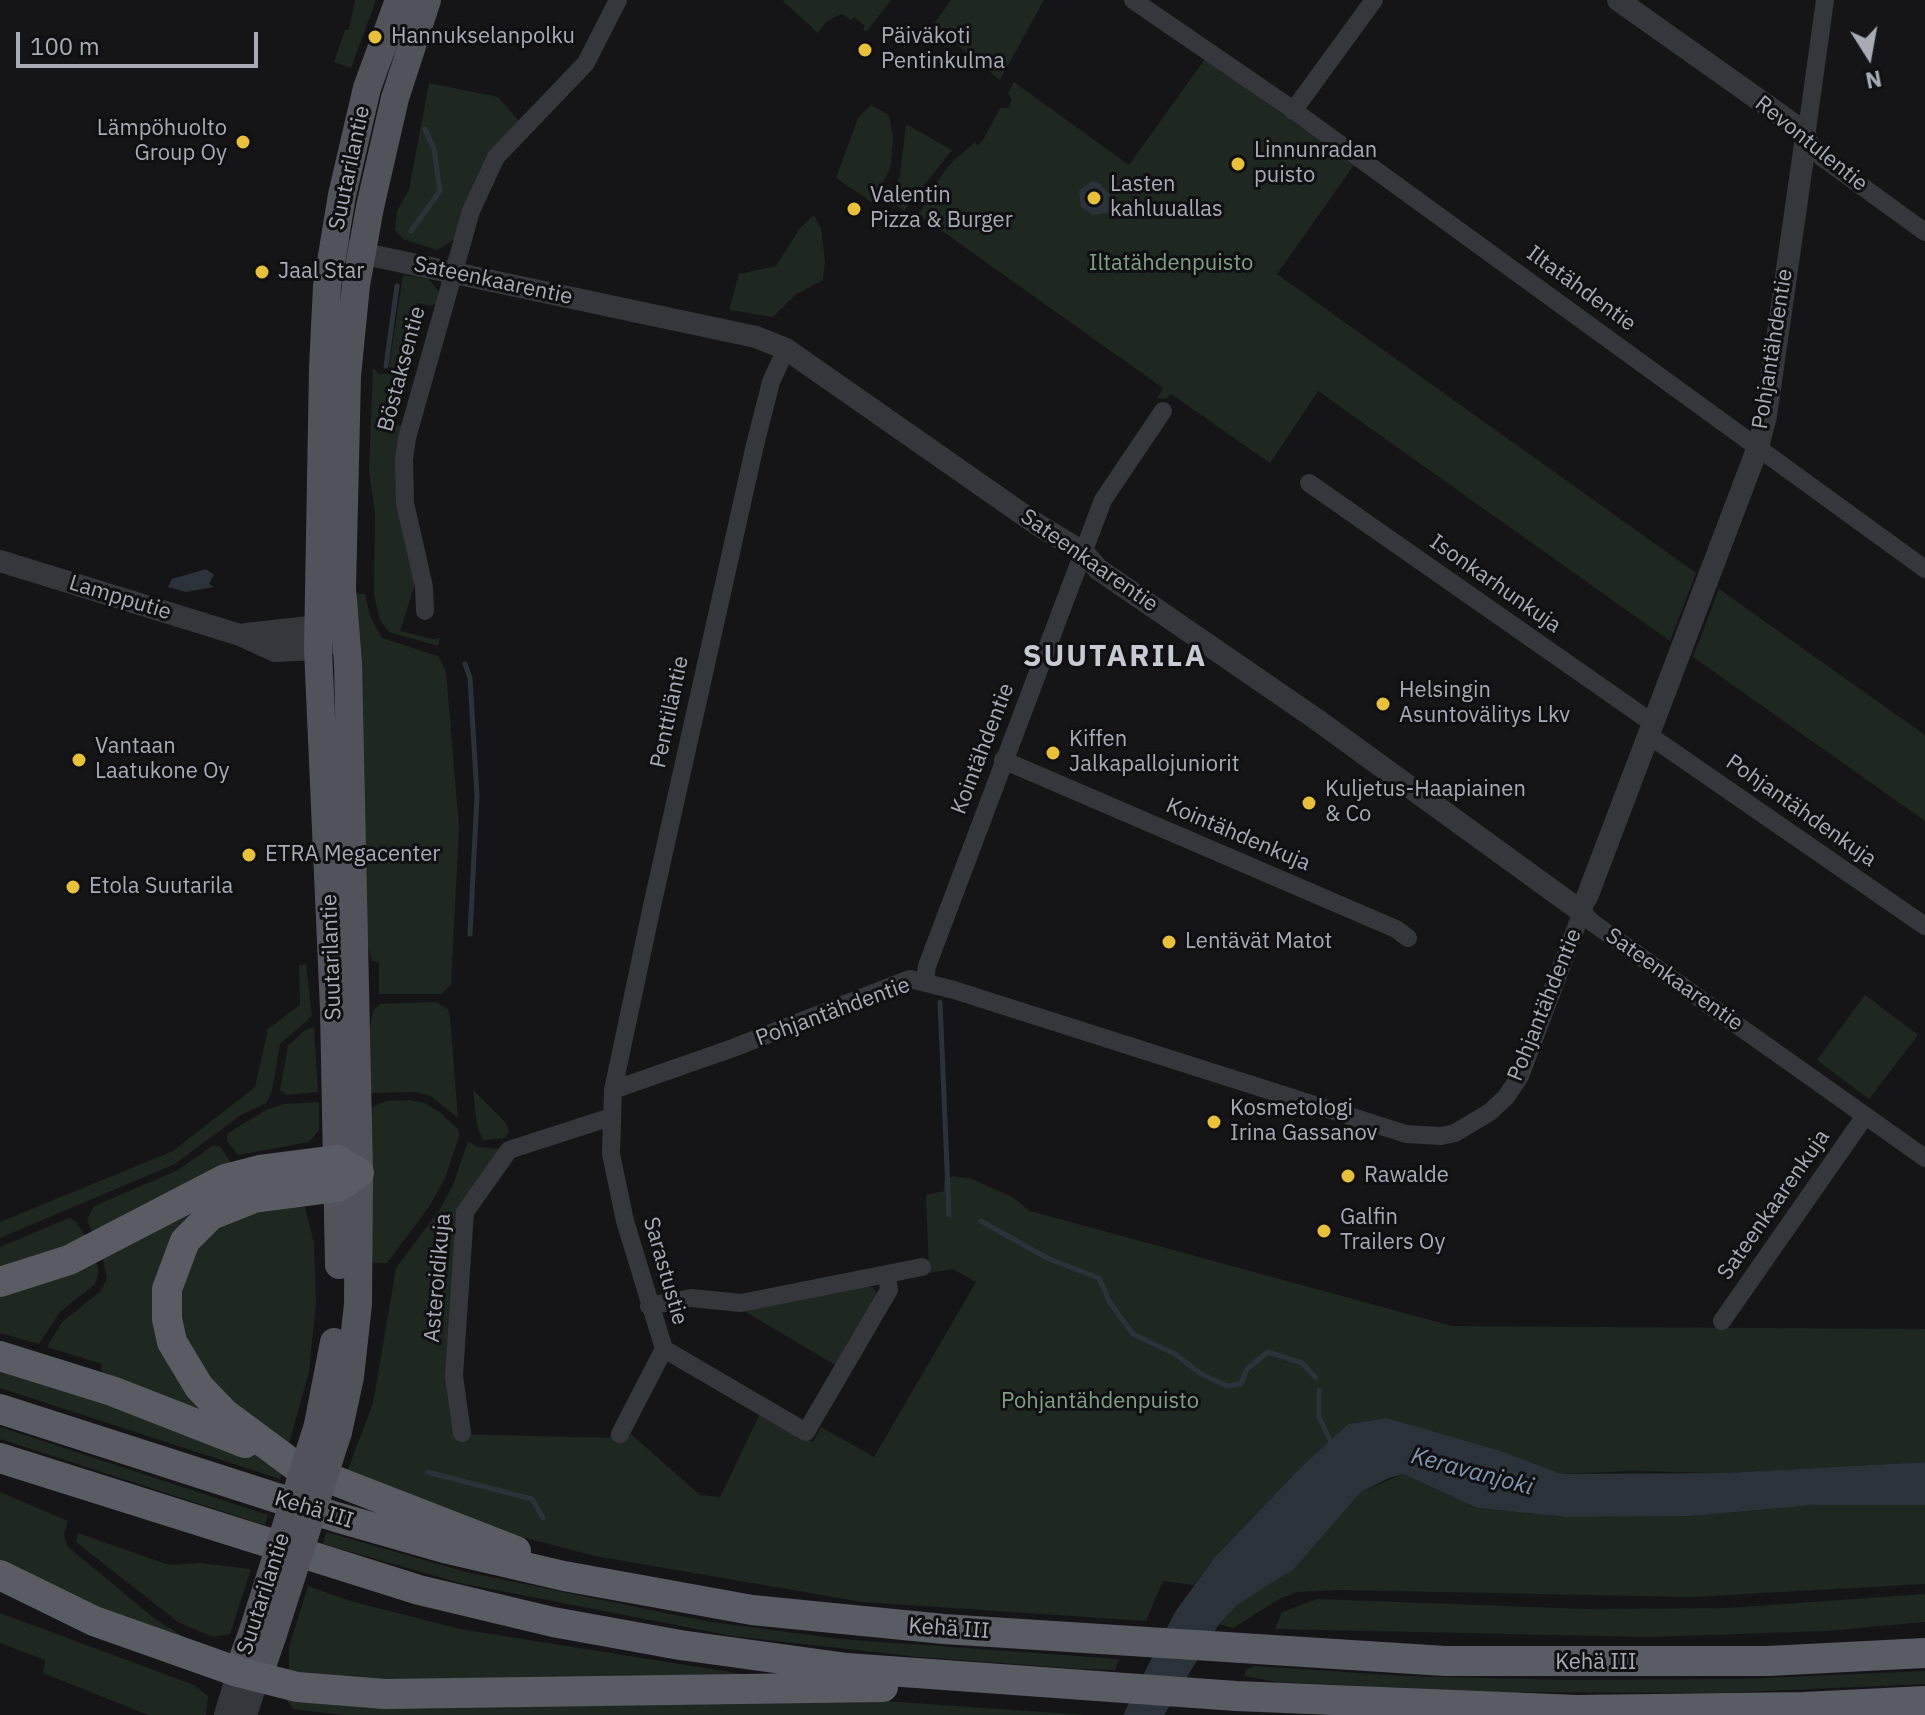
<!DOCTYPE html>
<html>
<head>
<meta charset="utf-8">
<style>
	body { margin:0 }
	#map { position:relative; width:1925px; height:1715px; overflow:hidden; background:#151517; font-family:"IBM Plex Sans",sans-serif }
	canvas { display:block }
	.north { position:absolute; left:1829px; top:16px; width:80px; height:80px; -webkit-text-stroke:6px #101012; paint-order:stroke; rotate:169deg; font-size:22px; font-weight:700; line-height:32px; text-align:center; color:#a8abb6 }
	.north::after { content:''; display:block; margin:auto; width:28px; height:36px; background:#a8abb6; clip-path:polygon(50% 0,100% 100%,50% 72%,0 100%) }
	.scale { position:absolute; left:16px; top:32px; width:242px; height:36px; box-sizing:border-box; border:4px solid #a8abb6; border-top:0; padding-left:10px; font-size:24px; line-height:28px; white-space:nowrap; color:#a8abb6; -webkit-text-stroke:6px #101012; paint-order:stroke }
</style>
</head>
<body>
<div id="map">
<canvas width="1925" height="1715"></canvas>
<div class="north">N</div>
<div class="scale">100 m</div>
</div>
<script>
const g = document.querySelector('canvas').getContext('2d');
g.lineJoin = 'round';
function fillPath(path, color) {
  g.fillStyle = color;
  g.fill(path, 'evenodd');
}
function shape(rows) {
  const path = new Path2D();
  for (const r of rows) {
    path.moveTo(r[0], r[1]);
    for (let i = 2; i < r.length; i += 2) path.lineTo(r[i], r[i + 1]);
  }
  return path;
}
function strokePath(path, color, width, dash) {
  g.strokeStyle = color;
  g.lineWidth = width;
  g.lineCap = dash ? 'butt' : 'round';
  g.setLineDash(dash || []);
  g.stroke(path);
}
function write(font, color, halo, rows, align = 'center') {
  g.font = font + ' "IBM Plex Sans",sans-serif';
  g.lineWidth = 6;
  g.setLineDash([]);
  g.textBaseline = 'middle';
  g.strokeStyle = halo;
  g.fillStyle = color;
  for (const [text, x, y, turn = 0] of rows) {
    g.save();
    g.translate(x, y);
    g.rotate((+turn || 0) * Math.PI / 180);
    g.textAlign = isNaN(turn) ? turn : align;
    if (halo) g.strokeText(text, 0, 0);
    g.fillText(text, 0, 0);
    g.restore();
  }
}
fillPath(shape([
	[355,0,376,0,351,68,334,62,345,30,349,30],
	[782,0,891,0,866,32,863,29,865,26,854,17,851,20,842,14,827,21,818,33],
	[951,0,1044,0,1000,80,933,25],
	[1205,59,1354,165,1277,274,1696,573,1670,641,1318,391,1270,463,1171,394,1166,399,1157,398,1163,388,918,214,927,202,924,199,950,164,975,142,977,146,983,140,1000,108,1008,108,1012,100,1008,93,1014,82,1129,165],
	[429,83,498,97,519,121,481,168,455,239,437,250,403,239,395,230,397,211,409,190],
	[871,105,889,115,893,137,891,166,873,203,836,178,858,118],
	[906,124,952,150,904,211,890,200,900,176],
	[814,215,821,228,825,261,823,280,795,295,773,317,729,310,739,274,776,266,800,228],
	[403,275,429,279,439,292,437,303,431,306,417,303,383,421,402,426,417,578,400,631,432,639,440,638,438,646,389,632,380,620,374,595,375,513,369,471,373,368,379,374,388,374],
	[1719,589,1925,735,1925,821,1693,657],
	[354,594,365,594,370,616,382,638,438,656,446,671,459,828,451,985,441,994,379,994,379,962,372,961,362,927],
	[306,964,312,1016,280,1044,272,1091,266,1103,241,1115,175,1164,0,1238,0,1222,173,1151,255,1087,268,1029,300,1005,299,965],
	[1865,995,1918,1035,1869,1099,1817,1060],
	[436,1002,448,1009,450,1017,458,1118,431,1096,416,1092,366,1093,364,1059,373,1010,381,1004],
	[314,1027,318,1092,287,1095,280,1090,288,1046,304,1031],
	[473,1090,506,1123,509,1131,505,1138,483,1140,477,1126],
	[409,1100,425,1103,438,1111,458,1129,459,1137,445,1178,429,1207,387,1263,372,1263,369,1109,386,1101],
	[319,1102,319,1130,309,1142,238,1155,227,1141,228,1133,266,1110,284,1104],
	[468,1141,478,1147,501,1149,464,1202,458,1434,609,1438,614,1429,632,1435,700,1495,720,1497,759,1416,763,1414,813,1442,821,1427,874,1457,976,1282,953,1269,929,1273,926,1195,944,1191,944,1181,953,1176,972,1179,1012,1197,1030,1211,1452,1326,1925,1329,1925,1462,1723,1473,1631,1471,1561,1474,1498,1450,1387,1418,1348,1424,1301,1467,1215,1557,1194,1585,1163,1581,1146,1621,862,1602,595,1556,488,1528,346,1475,373,1403,396,1268,440,1209,453,1185],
	[212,1146,220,1146,234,1168,95,1238,87,1220,94,1206,178,1170],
	[204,1201,160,1279,223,1422,101,1371,102,1364,47,1347,62,1322,101,1291,107,1278,102,1255],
	[292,1204,305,1207,314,1244,316,1303,309,1372,289,1444,222,1393,202,1371,184,1340,177,1299,187,1262,209,1233,243,1212],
	[69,1218,77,1223,88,1241,0,1272,0,1247],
	[95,1258,99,1271,95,1284,60,1312,39,1344,0,1333,0,1290],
	[868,1286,874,1288,877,1294,837,1366,744,1311],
	[0,1361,147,1410,284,1466,280,1479,0,1388],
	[0,1427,268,1515,265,1525,0,1439],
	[1403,1474,1477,1508,1566,1517,1692,1516,1815,1505,1925,1505,1925,1584,1691,1597,1338,1590,1298,1592,1281,1598,1233,1628,1219,1624,1236,1606,1294,1569,1361,1492],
	[0,1492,68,1521,64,1534,67,1546,155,1619,181,1635,179,1639,142,1627,0,1565],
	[326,1532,466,1572,705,1621,840,1639,1119,1659,1115,1670,1081,1669,918,1657,732,1636,460,1583,323,1544],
	[78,1533,169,1565,201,1563,251,1569,230,1634,213,1637,178,1622,76,1542],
	[308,1586,347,1600,460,1629,755,1676,370,1684,289,1675,289,1647],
	[1925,1594,1925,1622,1827,1631,1649,1637,1275,1629,1282,1612,1317,1599,1586,1609,1727,1608],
	[0,1613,194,1685,208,1696,206,1715,148,1715,43,1673,45,1660,0,1643],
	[1254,1666,1405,1676,1566,1680,1743,1679,1925,1671,1925,1684,1720,1693,1498,1692,1277,1682,1244,1676,1246,1670],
	[285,1697,842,1698,1086,1715,343,1715,293,1709]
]), '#1f2721');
fillPath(shape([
	[1092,181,1099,183,1116,202,1113,212,1093,215,1081,207,1079,191],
	[206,569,214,575,209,584,214,587,186,592,168,587,172,579],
	[1387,1418,1498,1450,1562,1474,1723,1473,1925,1462,1925,1505,1815,1505,1692,1516,1566,1517,1477,1508,1403,1474,1389,1478,1361,1492,1294,1569,1236,1606,1219,1624,1164,1715,1123,1715,1175,1612,1215,1557,1301,1467,1348,1424]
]), '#2c323a');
strokePath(shape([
	[411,231,440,191,434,149,425,129],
	[386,366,397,286],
	[465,664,470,678,477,796,470,934],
	[940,1002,949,1215],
	[981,1221,1049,1259,1099,1278,1109,1301,1133,1334,1175,1354,1201,1374,1227,1386,1241,1384,1247,1369,1268,1352,1302,1363,1316,1378],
	[1319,1390,1319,1417,1330,1440],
	[427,1472,532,1499,543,1518]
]), '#2c323a', 5);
strokePath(shape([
	[1133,0,1286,105,1925,569],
	[1825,0,1806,137,1820,156,1925,232],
	[1293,111,1374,0],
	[786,349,771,382,755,445,652,906,613,1090,611,1154,625,1221,664,1349,806,1432,889,1290,887,1275],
	[1309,483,1654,724],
	[425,611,424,587,405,503,404,459,407,438,471,211,496,157,586,63,618,0],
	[1650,736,1925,926],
	[1003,760,1396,929,1408,938],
	[1582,912,1593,923,1925,1158],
	[925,981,927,966,1103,500,1163,411],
	[613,1090,733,1048,910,979,954,990,1406,1134,1441,1136,1455,1133,1490,1112,1506,1097,1520,1076,1586,901],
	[649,1306,691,1298,741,1303,922,1267],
	[1722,1321,1865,1116],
	[462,1433,454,1376,465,1212,509,1150,611,1117],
	[620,1434,664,1349]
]), '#36373c', 18);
strokePath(shape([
	[346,250,756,337,786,349,1038,525,1083,552,1098,569,1316,719,1582,912],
	[0,561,240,635,275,651,318,649,346,635],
	[246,634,318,626,334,631],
	[1587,897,1758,447,1766,416,1806,137,1793,124,1618,0],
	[225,1715,238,1672],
	[246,1715,258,1678]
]), '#36373c', 22);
strokePath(shape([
	[339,1265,334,1009,318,649,323,368,327,286,342,195,367,88,399,0],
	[318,1425,334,1342],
	[338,1432,350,1377,358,1304,359,1173,348,663,342,588,347,376,356,285,370,207,395,98,427,0],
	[238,1672,254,1628],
	[258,1678,273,1634]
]), '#52535a', 28);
strokePath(shape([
	[0,1282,69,1260,225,1179,260,1170,338,1160,359,1173,338,1187,254,1198,211,1215,185,1241,167,1289,167,1319,172,1342,199,1387,224,1413,294,1465],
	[0,1356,112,1391,245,1443],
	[0,1409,336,1517,448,1549,564,1576,752,1610,944,1629,1445,1661,1768,1661,1925,1653],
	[0,1458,419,1590,553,1622,680,1645,847,1668,1236,1696,1577,1710,1804,1707,1925,1701],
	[300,1467,516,1551],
	[0,1575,94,1621,238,1672,297,1687,385,1694,883,1687]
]), '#5a5c63', 30);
strokePath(shape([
	[254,1628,318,1425],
	[273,1634,338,1432]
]), '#52535a', 28);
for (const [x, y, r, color] of [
	[375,37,8,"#e9c03b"],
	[865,50,8,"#e9c03b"],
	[243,142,8,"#e9c03b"],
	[1238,164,8,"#e9c03b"],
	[1094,198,8,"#e9c03b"],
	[854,209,8,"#e9c03b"],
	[262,272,8,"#e9c03b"],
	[1383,704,8,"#e9c03b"],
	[1053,753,8,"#e9c03b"],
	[79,760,8,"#e9c03b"],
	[1309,803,8,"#e9c03b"],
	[249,855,8,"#e9c03b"],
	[73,887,8,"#e9c03b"],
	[1169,942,8,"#e9c03b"],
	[1214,1122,8,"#e9c03b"],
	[1348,1176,8,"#e9c03b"],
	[1324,1231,8,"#e9c03b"]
]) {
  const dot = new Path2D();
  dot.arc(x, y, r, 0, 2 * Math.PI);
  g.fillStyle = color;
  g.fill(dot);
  strokePath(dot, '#101012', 3);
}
write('22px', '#a8abb6', '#101012', [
	["Hannukselanpolku",391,37],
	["Päiväkoti",881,37],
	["Pentinkulma",881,62],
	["Lämpöhuolto",227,129,"right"],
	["Group Oy",227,154,"right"],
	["Linnunradan",1254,151],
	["puisto",1254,176],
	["Lasten",1110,185],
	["kahluuallas",1110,210],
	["Valentin",870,196],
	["Pizza & Burger",870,221],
	["Jaal Star",278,272],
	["Helsingin",1399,691],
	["Asuntovälitys Lkv",1399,716],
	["Kiffen",1069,740],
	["Jalkapallojuniorit",1069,765],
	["Vantaan",95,747],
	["Laatukone Oy",95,772],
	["Kuljetus-Haapiainen",1325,790],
	["& Co",1325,815],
	["ETRA Megacenter",265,855],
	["Etola Suutarila",89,887],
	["Lentävät Matot",1185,942],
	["Kosmetologi",1230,1109],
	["Irina Gassanov",1230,1134],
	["Rawalde",1364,1176],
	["Galfin",1340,1218],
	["Trailers Oy",1340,1243]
], 'left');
write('22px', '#a8abb6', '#101012', [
	["Revontulentie",1811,144,39],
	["Suutarilantie",350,168,-78],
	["Sateenkaarentie",493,281,12],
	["Iltatähdentie",1581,289,36],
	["Pohjantähdentie",1773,349,-81],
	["Böstaksentie",402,369,-75],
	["Sateenkaarentie",1089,561,35],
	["Isonkarhunkuja",1495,584,35],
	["Lampputie",120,598,17],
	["Penttiläntie",670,712,-78],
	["Kointähdentie",983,749,-69],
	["Pohjantähdenkuja",1801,811,35],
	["Kointähdenkuja",1238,835,23],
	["Suutarilantie",332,957,-92],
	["Sateenkaarentie",1674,980,35],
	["Pohjantähdentie",1545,1005,-68],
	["Pohjantähdentie",833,1012,-20],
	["Sateenkaarenkuja",1774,1205,-55],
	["Sarastustie",665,1271,74],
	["Asteroidikuja",438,1278,-85],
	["Kehä III",314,1510,17],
	["Suutarilantie",264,1594,-72],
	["Kehä III",949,1629,4],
	["Kehä III",1596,1663]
]);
write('22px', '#7fa085', '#101012', [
	["Iltatähdenpuisto",1171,264],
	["Pohjantähdenpuisto",1100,1402]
]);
write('italic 24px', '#8095b0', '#101012', [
	["Keravanjoki",1472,1472,15]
]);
g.letterSpacing = '2px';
write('bold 30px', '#c8cad3', '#101012', [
	["SUUTARILA",1115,657]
]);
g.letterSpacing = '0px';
</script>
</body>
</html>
